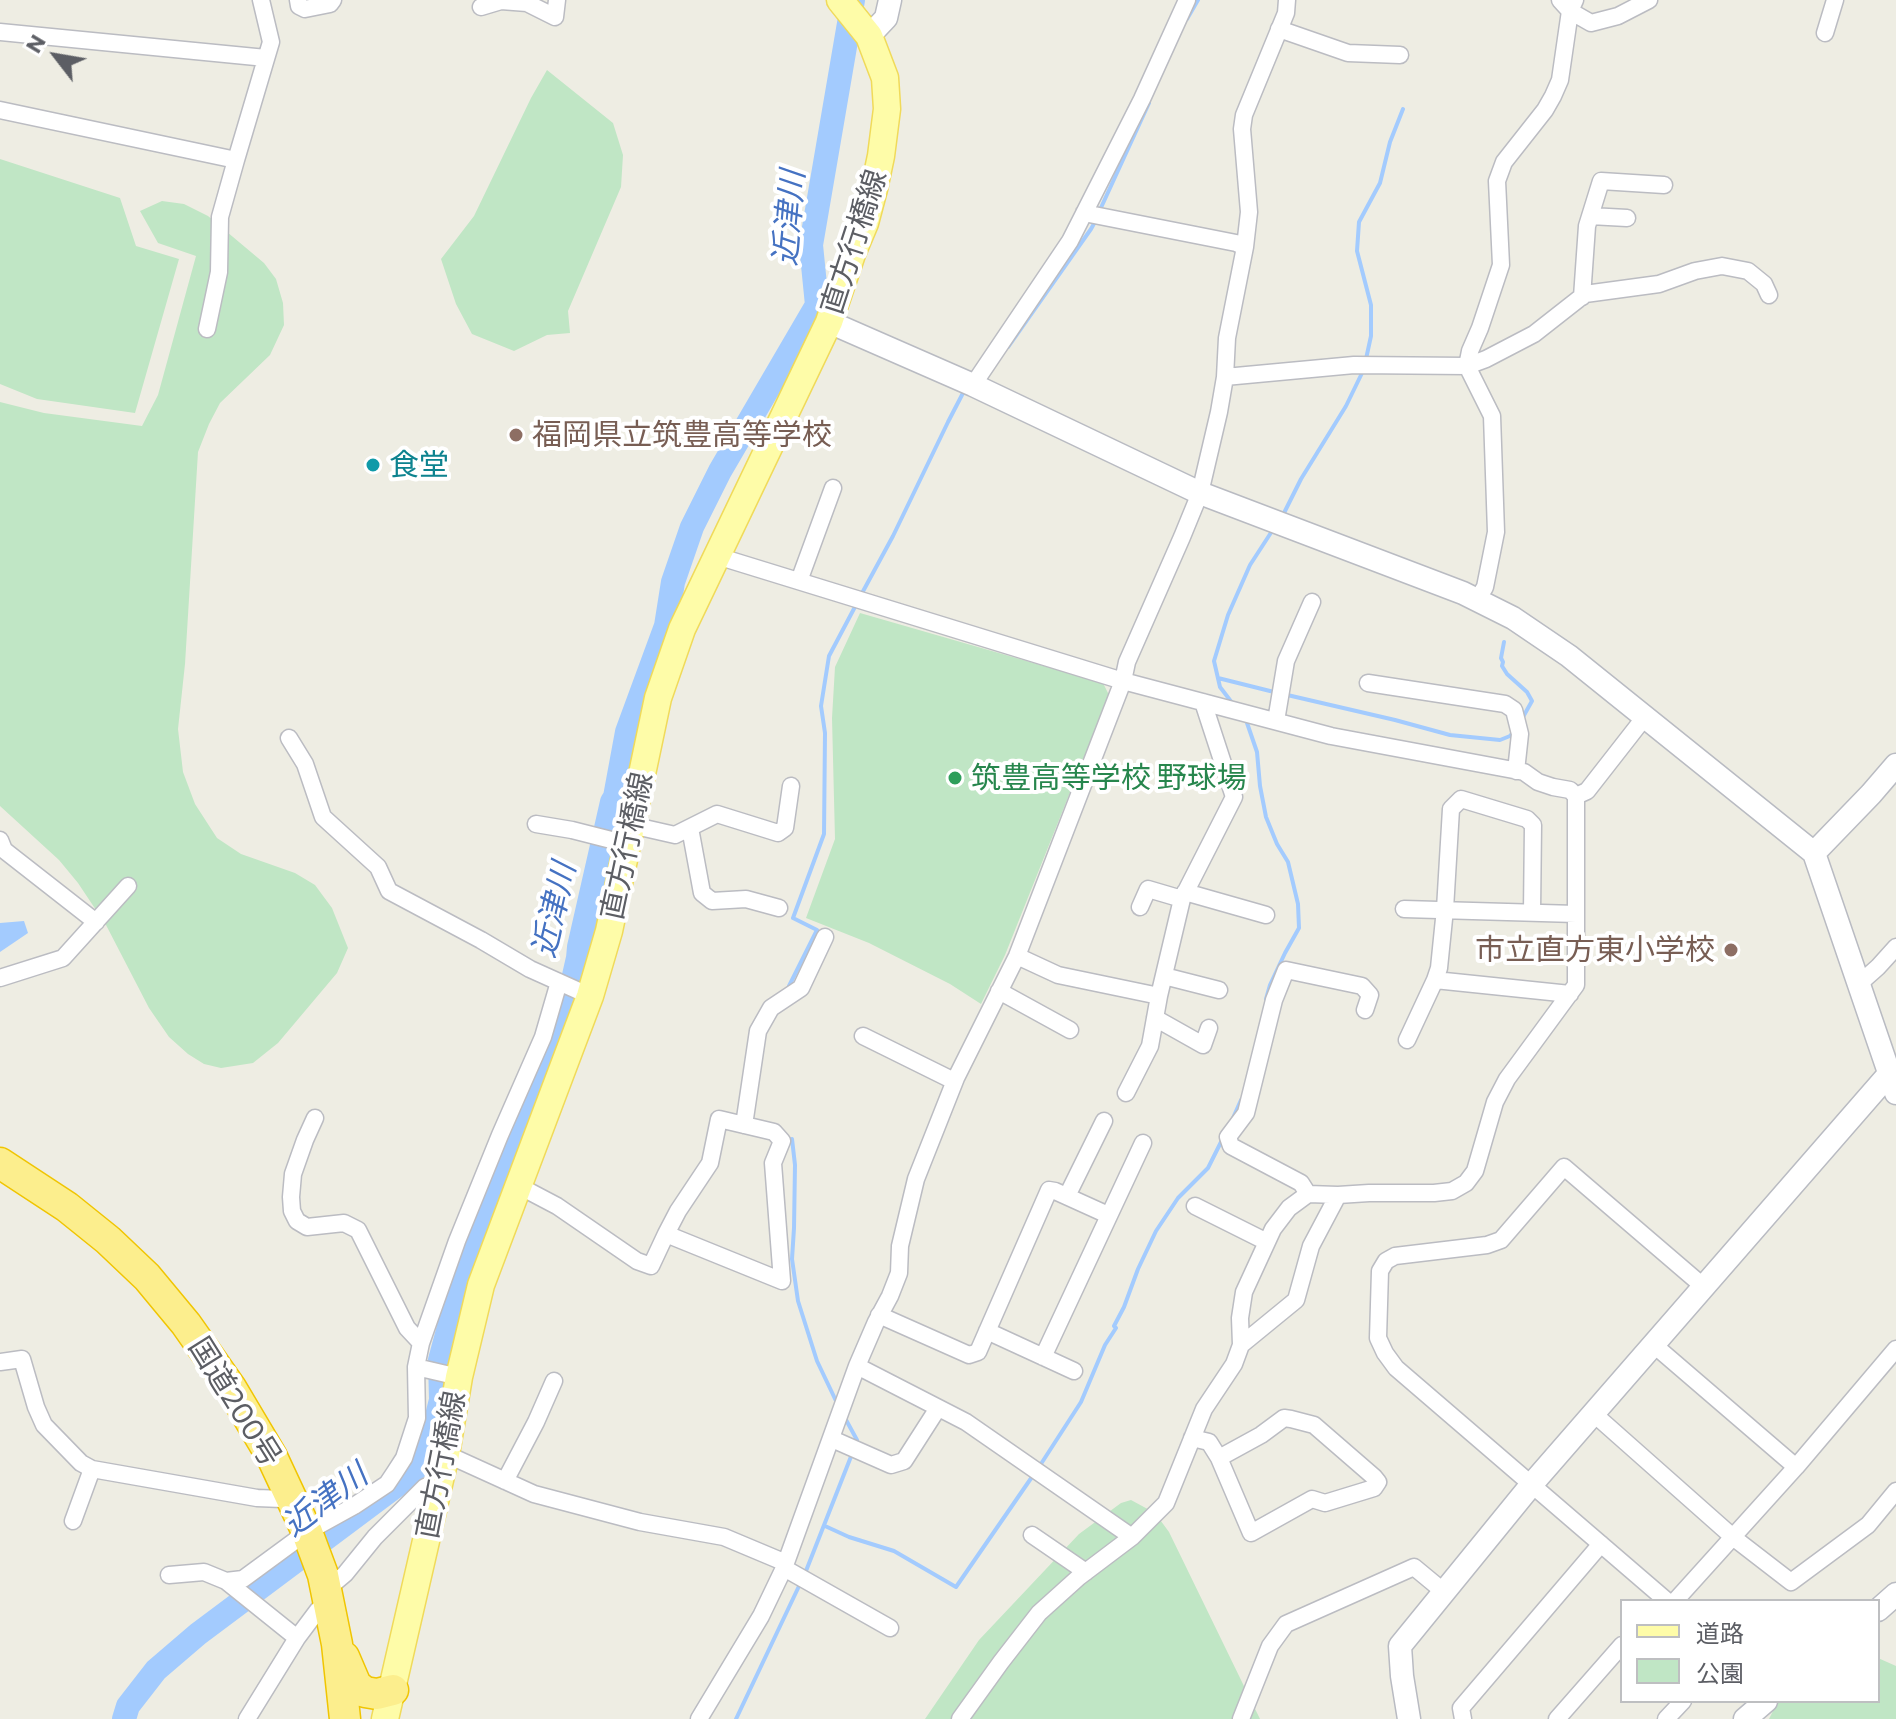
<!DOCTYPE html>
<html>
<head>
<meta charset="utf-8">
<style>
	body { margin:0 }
	#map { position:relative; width:1896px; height:1719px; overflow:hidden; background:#eeede3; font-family:Commissioner,"Noto Sans JP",sans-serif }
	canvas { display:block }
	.legend { position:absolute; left:1620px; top:1599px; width:260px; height:104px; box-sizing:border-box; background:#fff; border:2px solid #bebfc1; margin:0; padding:10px 14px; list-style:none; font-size:24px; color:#5c5e64 }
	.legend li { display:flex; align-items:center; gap:16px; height:40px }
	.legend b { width:40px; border:2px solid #bebfc1 }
	.north { position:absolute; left:16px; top:16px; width:80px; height:80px; -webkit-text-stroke:6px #fff; paint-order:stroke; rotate:301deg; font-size:22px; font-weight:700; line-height:32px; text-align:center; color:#5c5e64 }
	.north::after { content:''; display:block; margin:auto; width:28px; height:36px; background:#5c5e64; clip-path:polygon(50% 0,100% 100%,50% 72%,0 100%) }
</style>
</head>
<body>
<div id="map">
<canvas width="1896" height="1719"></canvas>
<ul class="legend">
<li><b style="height:10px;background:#fefca8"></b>道路</li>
<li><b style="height:22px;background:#c0e6c5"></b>公園</li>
</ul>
<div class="north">N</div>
</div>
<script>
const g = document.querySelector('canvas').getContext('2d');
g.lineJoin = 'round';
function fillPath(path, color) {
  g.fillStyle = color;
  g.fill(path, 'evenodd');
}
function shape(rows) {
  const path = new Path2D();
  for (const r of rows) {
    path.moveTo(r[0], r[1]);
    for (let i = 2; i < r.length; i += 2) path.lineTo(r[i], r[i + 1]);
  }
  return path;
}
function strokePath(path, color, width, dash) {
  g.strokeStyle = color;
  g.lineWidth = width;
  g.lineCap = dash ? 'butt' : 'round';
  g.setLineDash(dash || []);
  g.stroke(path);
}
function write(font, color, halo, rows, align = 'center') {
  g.font = font + ' Commissioner,"Noto Sans JP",sans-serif';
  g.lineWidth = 8;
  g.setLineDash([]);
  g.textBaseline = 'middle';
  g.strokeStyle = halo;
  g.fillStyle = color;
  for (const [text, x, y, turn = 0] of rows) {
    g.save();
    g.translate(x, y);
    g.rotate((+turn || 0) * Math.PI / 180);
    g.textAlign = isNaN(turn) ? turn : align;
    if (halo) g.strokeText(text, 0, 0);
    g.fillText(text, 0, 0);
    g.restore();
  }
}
fillPath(shape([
	[547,70,613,123,623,155,621,187,568,311,570,333,547,335,514,351,472,334,456,304,441,259,474,216,531,98],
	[0,159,120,198,136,246,179,259,135,413,37,399,0,384],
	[162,201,184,204,208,216,264,263,276,279,283,303,284,325,270,355,220,403,209,424,198,452,185,664,178,729,183,772,195,804,217,838,241,854,295,873,315,885,332,908,348,948,337,973,278,1043,253,1063,221,1068,204,1064,188,1054,169,1037,149,1008,106,925,78,883,59,860,0,806,0,402,44,413,142,426,158,395,196,256,158,243,140,211],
	[860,613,1103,683,1109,695,1005,955,981,1004,950,984,869,943,806,918,835,839,832,718,835,667],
	[1131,1500,1155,1513,1169,1532,1260,1719,925,1719,979,1640,1079,1534,1121,1503],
	[1878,1658,1896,1666,1896,1719,1769,1719,1778,1701,1878,1701]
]), '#c0e6c5');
fillPath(shape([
	[24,921,28,933,0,952,0,923]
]), '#a3cbfe');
strokePath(shape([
	[1187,19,1198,0],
	[1099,212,1149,103],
	[1008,347,1091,229,1096,220],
	[1366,359,1371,336,1371,305,1357,251,1359,222,1380,183,1390,142,1403,109],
	[1282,517,1301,479,1346,406,1363,371],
	[861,595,893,536,948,422,963,393,967,392],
	[1504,642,1501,658,1503,662,1502,666,1507,674,1527,692,1532,701,1523,717],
	[1218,678,1274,692],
	[1283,694,1395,720,1450,735,1500,740,1510,736,1514,731],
	[1233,704,1220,687,1214,661,1228,615,1250,565,1274,528],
	[1246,720,1257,752,1260,786,1266,817,1277,844,1288,862,1298,904,1299,928,1285,953,1270,985,1266,999],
	[789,986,817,930,793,918,824,834,825,733,821,706,829,656,857,603],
	[1233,1118,1241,1100],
	[792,1139,795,1165,794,1228,792,1259,798,1301,817,1361,837,1403],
	[845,1418,857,1440,855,1446],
	[1039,1467,1081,1402,1105,1345,1116,1328,1114,1326,1124,1307,1138,1269,1156,1231,1178,1198,1208,1168,1222,1140],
	[825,1526,849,1537,894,1551,956,1587,1034,1474],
	[804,1576,852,1454],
	[736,1719,800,1584]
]), '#a3cbfe', 4);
strokePath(shape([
	[124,1719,128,1706,156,1670,198,1634,396,1486,417,1467,430,1443,441,1400,440,1360,468,1256,501,1166,526,1104,540,1076,540,1070,563,1012,567,991,573,980,578,958,579,947,612,802,615,797,627,732,666,626,673,582,692,527,720,471,817,305,811,245,853,0]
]), '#a3cbfe', 24);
const street = shape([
	[298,0,299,6,305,9,330,4,333,0],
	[1560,0,1570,11,1591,23,1618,16,1649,0],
	[481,7,501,1,527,3,555,17,557,0],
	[1279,29,1348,53,1400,55],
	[0,32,266,58],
	[1825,33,1835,0],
	[0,110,236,160,271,42,261,0],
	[1084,213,1236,243,1245,247],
	[1590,216,1627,218],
	[1582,297,1587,226,1601,181,1664,185],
	[207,329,219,272,220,217,236,160],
	[1225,377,1354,365,1467,366,1486,359,1534,334,1585,294,1659,284,1695,271,1722,266,1748,271,1764,284,1769,295],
	[973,385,1070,241,1142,99,1187,0],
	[717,556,1123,681,1331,736,1524,772,1538,782,1553,787,1570,790,1576,796],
	[799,581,833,488],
	[1477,600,1485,587,1496,532,1492,416,1467,366,1470,351,1480,328,1501,265,1497,181,1504,162,1545,110,1553,96,1560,80,1570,11,1575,0],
	[1368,683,1505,704,1514,710,1520,734,1516,771],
	[1276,721,1286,661,1312,602],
	[289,738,305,764,323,817,378,867,389,891,481,940,530,969,590,996],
	[1576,796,1587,791,1644,718],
	[536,824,572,830,627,844],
	[631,825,675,835,717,814,778,833,785,828,791,786],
	[690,828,702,893,712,901,746,899,779,908],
	[0,840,4,850,96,922],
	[1185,892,1266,915],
	[1140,907,1148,889,1182,899],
	[1404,909,1576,914],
	[1532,912,1533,825,1527,819,1461,799,1451,809,1445,909,1439,968,1435,980,1570,994],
	[1017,956,1058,975,1159,996,1182,899,1234,797,1203,702],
	[1164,976,1219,990],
	[0,978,63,958,128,886],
	[1860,983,1878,967,1896,947],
	[999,991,1070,1030],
	[1155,1018,1203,1045,1209,1028],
	[863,1036,954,1081],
	[1407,1040,1435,980],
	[1126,1093,1150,1046,1159,996],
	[315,1118,305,1140,293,1174,291,1197,292,1211,297,1221,307,1227,344,1223,358,1230,407,1328,421,1343],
	[744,1125,758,1031,771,1008,801,988,825,937],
	[519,1186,557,1206,637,1261,651,1266,666,1234,678,1211,710,1163,719,1119,774,1132,782,1141,773,1163,782,1281,666,1234],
	[1308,1194,1301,1183,1231,1146,1228,1137,1246,1113,1274,1000,1286,970,1362,986,1370,995,1365,1010],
	[1067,1196,1104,1121],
	[1195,1206,1267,1242],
	[879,1315,969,1355,978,1352,1049,1190,1055,1191,1108,1215],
	[987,1331,1074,1371],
	[1241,1345,1296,1300,1311,1246,1338,1195],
	[1654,1345,1796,1467],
	[1043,1357,1143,1143],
	[0,1362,22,1359,36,1407,44,1425,81,1463,92,1469,257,1498,282,1499,289,1493],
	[857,1366,966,1422,1132,1537],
	[416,1367,459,1377],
	[1594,1414,1734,1538,1791,1582,1868,1525,1896,1491],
	[1192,1438,1209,1442,1219,1458,1251,1533,1312,1499,1325,1503,1374,1488,1378,1482,1374,1477,1314,1425,1291,1419,1284,1418,1261,1435,1219,1458],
	[832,1439,891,1465,904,1461,938,1408],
	[446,1454,534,1494,640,1522,724,1537,786,1563],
	[505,1481,536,1422,554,1381],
	[73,1521,92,1469],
	[1032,1535,1086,1572],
	[784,1568,890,1628],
	[169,1575,204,1572,226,1581,243,1579,307,1532,354,1506,387,1484,395,1472,404,1458,417,1418,416,1367,421,1343,457,1241,500,1135,543,1037,559,982],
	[226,1581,297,1638],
	[326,1590,345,1574,375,1537,425,1487,440,1480],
	[1667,1601,1396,1368,1385,1353,1378,1338,1380,1271,1386,1261,1395,1256,1487,1245,1501,1240,1564,1167,1704,1287],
	[1675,1601,1796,1467,1896,1349],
	[247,1719,297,1638,318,1610,328,1604],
	[699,1719,761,1616,784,1568,857,1366,876,1322,890,1296,899,1273,900,1246,916,1179,956,1078,1017,956,1123,681,1127,662,1182,537,1200,493,1219,412,1225,377,1227,338,1245,247,1249,212,1242,129,1244,115,1286,13,1287,0],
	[960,1719,1001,1662,1039,1613,1079,1577,1132,1537,1166,1503,1204,1409,1234,1364,1241,1345,1240,1318,1244,1292,1273,1229,1289,1208,1308,1194,1338,1195,1369,1193,1434,1193,1452,1191,1466,1183,1475,1171,1495,1102,1507,1079,1576,985,1576,796],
	[1241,1719,1270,1646,1286,1624,1414,1567,1443,1591],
	[1463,1719,1461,1708,1601,1544],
	[1557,1719,1622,1645],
	[1666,1719,1683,1701]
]);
const secondary = shape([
	[869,36,886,18,890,0],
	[829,322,973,385,1200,493,1463,593,1513,618,1569,656,1814,853,1896,1093],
	[1814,853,1871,794,1896,765],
	[1878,1610,1896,1594],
	[1409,1719,1402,1676,1400,1646,1532,1484,1889,1074],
	[1745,1719,1766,1701]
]);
const primary = shape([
	[385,1719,446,1454,459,1377,481,1285,590,996,609,931,658,698,682,629,829,322,852,254,865,223,874,189,881,156,887,109,885,78,869,36,840,0]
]);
const highway = shape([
	[0,1163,67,1207,108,1240,147,1277,186,1324,231,1388,272,1457,307,1532,323,1575,337,1644,345,1719],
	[344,1657,356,1685,365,1692,377,1694,393,1690]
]);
strokePath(street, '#bbbcc2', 19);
strokePath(secondary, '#b9bbc2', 25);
strokePath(primary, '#f0da5a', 29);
strokePath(highway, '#f0c502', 33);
strokePath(street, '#fff', 16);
strokePath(secondary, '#fff', 22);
strokePath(primary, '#fefca8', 26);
strokePath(highway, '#fcee8d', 30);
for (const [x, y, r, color] of [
	[516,435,8,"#8d6e63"],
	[373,465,8,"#0f9aa8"],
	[955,778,8,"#2e9e5b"],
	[1731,950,8,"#8d6e63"]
]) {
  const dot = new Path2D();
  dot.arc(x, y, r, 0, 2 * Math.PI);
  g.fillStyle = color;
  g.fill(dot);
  strokePath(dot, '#fff', 3);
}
write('30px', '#5c5e64', '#fff', [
	["直方行橋線",854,242,-72],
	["直方行橋線",627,846,-78],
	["国道200号",235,1402,58],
	["直方行橋線",441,1465,-79]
]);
write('30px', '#785e54', '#fff', [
	["福岡県立筑豊高等学校",532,435],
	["市立直方東小学校",1715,950,"right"]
], 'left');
write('30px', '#0d838f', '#fff', [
	["食堂",389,465]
], 'left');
write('30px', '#27864d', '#fff', [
	["筑豊高等学校 野球場",971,778]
], 'left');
write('italic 32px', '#4572c2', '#fff', [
	["近津川",789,218,-85],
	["近津川",554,910,-77],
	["近津川",325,1500,-37]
]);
</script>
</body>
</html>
